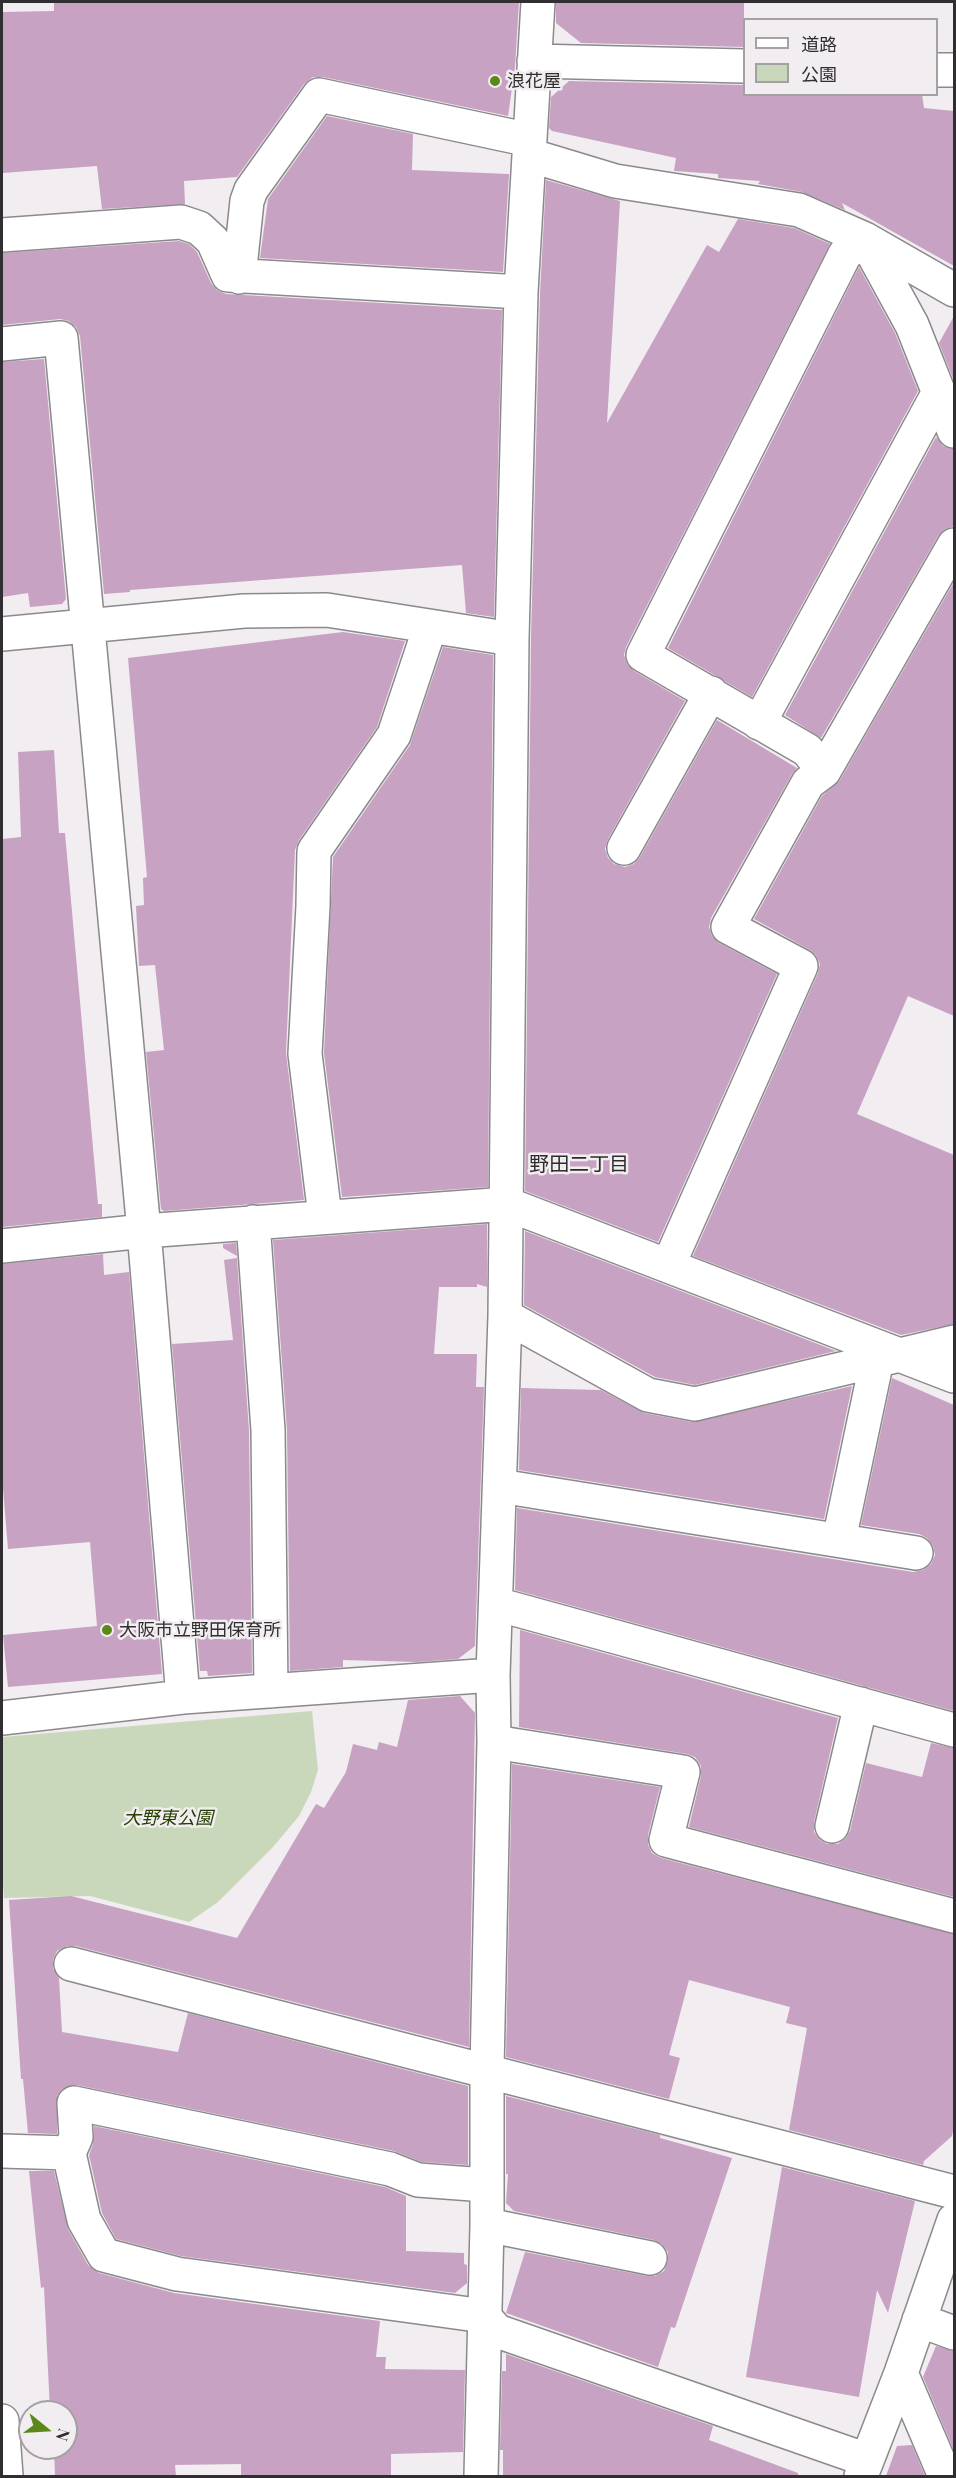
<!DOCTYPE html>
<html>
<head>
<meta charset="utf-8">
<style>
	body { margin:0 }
	#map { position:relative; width:956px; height:2478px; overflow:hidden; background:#f1edf0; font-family:"Playfair Display","Noto Sans JP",serif }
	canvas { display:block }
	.frame { position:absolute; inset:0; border:3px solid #302e30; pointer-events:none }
	.legend { position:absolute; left:743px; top:18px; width:195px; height:78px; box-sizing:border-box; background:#f1edf0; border:2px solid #a4a1a3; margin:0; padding:8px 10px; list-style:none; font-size:18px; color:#302e30 }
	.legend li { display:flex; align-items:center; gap:12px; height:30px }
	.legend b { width:30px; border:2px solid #a4a1a3 }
	.north { position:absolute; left:18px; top:2400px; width:60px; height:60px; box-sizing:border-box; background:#f1edf0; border:2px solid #a4a1a3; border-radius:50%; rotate:108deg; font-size:16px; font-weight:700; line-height:24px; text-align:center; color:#302e30 }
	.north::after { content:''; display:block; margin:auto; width:21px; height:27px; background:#5b8819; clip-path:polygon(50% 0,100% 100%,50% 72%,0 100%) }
</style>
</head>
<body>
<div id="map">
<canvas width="956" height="2478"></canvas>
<div class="frame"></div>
<ul class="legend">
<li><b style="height:8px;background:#fff"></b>道路</li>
<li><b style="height:16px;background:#c9d8bb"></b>公園</li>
</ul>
<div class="north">N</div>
</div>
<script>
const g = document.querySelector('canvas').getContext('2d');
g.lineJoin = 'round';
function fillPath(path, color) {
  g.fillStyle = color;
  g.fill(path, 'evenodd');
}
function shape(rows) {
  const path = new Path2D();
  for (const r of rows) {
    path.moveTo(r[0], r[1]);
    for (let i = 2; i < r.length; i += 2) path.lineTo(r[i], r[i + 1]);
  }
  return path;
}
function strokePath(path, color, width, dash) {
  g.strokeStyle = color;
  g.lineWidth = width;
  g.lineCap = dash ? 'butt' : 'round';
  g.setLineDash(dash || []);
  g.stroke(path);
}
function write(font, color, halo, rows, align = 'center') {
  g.font = font + ' "Playfair Display","Noto Sans JP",serif';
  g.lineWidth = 5;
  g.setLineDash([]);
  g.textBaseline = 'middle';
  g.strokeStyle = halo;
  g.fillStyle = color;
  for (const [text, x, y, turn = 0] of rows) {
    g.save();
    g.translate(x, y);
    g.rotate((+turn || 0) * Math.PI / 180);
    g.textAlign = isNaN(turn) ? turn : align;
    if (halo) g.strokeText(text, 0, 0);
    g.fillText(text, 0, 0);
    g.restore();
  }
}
fillPath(shape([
	[312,1711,318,1770,311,1792,299,1816,273,1847,218,1902,189,1922,90,1896,4,1898,2,1869,2,1737]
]), '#c9d8bb');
fillPath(shape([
	[54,2,519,2,515,67,508,116,323,77,313,77,304,84,237,177,184,181,185,204,102,209,97,166,2,173,2,12,54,11],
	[556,2,744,2,744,47,581,43,556,23],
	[569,81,744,85,744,94,922,94,924,108,954,111,954,266,842,203,845,210,802,192,758,184,760,181,718,178,718,174,674,171,676,158,552,131,549,128,551,97],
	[327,116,413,134,412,170,509,174,503,272,260,258,268,199],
	[546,180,620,201,607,423,707,245,719,252,738,219,794,228,830,244,626,647,624,655,627,664,634,671,685,701,608,839,605,849,608,858,614,864,625,867,634,864,640,857,717,720,797,768,792,774,711,918,709,927,712,936,719,943,777,974,658,1242,525,1191,531,639,540,293],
	[179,241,189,244,197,252,211,283,217,290,226,294,502,310,494,617,466,613,462,565,130,590,130,592,104,594,80,336,76,327,69,321,60,319,2,325,2,253],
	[859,267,895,333,918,391,752,697,668,648],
	[954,316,954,381,939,343],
	[44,359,66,599,62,604,30,607,28,593,2,597,2,362],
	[936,437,943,446,954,449,954,526,945,529,938,536,821,738,785,715],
	[954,582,954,1016,908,996,857,1114,954,1155,954,1324,901,1335,693,1256,818,973,820,964,816,955,810,950,754,919,822,796,840,780],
	[343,632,405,641,377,727,299,840,295,850,286,1053,304,1200,164,1211,161,1209,146,1052,164,1050,155,965,139,966,136,906,144,905,143,878,147,877,128,658],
	[443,647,493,655,488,1187,342,1197,324,1053,333,857,410,745],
	[54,750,59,833,65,833,98,1204,102,1204,102,1217,2,1227,2,839,21,837,18,752],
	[487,1224,487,1287,477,1284,477,1287,439,1287,434,1354,477,1354,476,1387,484,1387,475,1646,458,1659,417,1662,343,1660,343,1667,290,1671,287,1430,273,1240],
	[525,1231,660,1283,836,1351,695,1385,655,1377,524,1305],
	[236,1243,237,1256,223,1248,223,1244],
	[103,1254,104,1275,129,1272,162,1674,8,1687,3,1635,97,1626,90,1542,8,1549,2,1476,2,1264],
	[237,1258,249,1431,252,1673,208,1676,207,1671,200,1671,172,1344,233,1340,224,1260],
	[892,1378,954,1405,954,1711,515,1590,517,1508,913,1572,923,1570,931,1564,935,1555,933,1546,927,1538,919,1534,861,1525],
	[852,1386,824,1519,519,1470,521,1388,601,1390,644,1413,692,1422],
	[520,1630,838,1718,814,1822,814,1832,820,1840,827,1844,838,1844,846,1838,850,1831,866,1763,922,1777,931,1743,954,1748,954,1897,689,1827,701,1776,701,1766,695,1757,687,1754,519,1727],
	[460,1696,475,1713,469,2047,76,1946,67,1946,57,1951,53,1960,53,1968,59,1978,62,2032,178,2052,188,2013,468,2086,468,2165,422,2162,394,2151,77,2085,62,2089,57,2096,57,2134,28,2133,23,2079,21,2079,9,1900,71,1896,237,1938,316,1804,324,1808,346,1772,353,1744,377,1750,379,1742,397,1747,408,1700],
	[512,1764,660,1787,648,1835,648,1845,652,1853,661,1858,954,1934,954,2125,952,2136,924,2161,923,2165,789,2130,807,2028,786,2023,790,2007,689,1980,669,2055,680,2058,669,2099,506,2057],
	[506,2096,660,2135,660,2138,732,2158,675,2328,671,2327,658,2367,506,2313,525,2252,647,2276,655,2276,664,2271,668,2261,668,2252,662,2244,654,2240,514,2211,506,2203,508,2174,506,2174],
	[94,2126,385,2187,406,2196,406,2251,464,2253,464,2264,467,2265,467,2283,455,2293,181,2256,116,2239,102,2213,89,2155,93,2144],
	[782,2167,915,2201,888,2313,877,2290,859,2397,746,2377],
	[29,2171,54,2171,68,2229,88,2265,99,2273,174,2293,380,2321,376,2357,386,2357,385,2369,465,2370,463,2452,391,2454,391,2476,241,2476,241,2464,175,2465,176,2476,55,2476,54,2448,66,2448,66,2412,50,2411,44,2287,41,2288],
	[936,2346,954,2351,954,2451,923,2377],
	[506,2354,713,2426,709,2440,798,2473,798,2476,503,2476,503,2450,500,2450,502,2371,506,2371],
	[912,2445,925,2476,886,2476,897,2446]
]), '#c7a2c2');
const minor = shape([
	[534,61,744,66],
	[936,70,954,70],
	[529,155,615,181,799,210,865,239,954,290],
	[2,235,181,222,199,228,213,241,228,275,521,292],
	[239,277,247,201,251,190,319,95,530,140],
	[2,344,61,338,144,1231,183,1697],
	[2,634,244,611,327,610,512,639],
	[759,723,939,392],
	[824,771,807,750,643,655,845,254,865,239,912,325,954,431],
	[624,848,711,693],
	[325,1216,305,1054,313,906,314,851,394,735,430,627],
	[253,1222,268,1430,271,1691],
	[2,1246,144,1231,507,1204,954,1376],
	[668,1266,801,966,728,927,808,783,824,771,954,545],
	[505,1316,648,1395,695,1404,954,1342],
	[500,1486,916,1553],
	[839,1540,877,1360],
	[496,1604,954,1730],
	[2,1718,183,1697,493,1675],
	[494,1742,683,1772,666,1840,954,1916],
	[832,1826,861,1704],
	[71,1964,954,2192],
	[2,2151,69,2153,84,2220,104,2255,177,2274,484,2316,497,2331,867,2460],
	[69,2153,76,2137,74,2103,390,2169,418,2180,486,2185],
	[487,2225,650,2258],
	[919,2320,954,2333],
	[901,2373,945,2476],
	[2,2421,6,2476],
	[481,2476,487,2225,487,2069,494,1742,493,1675,505,1316,512,639,521,292,538,2],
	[861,2476,901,2373,954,2220]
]);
strokePath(minor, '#8c898c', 36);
strokePath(minor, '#fff', 33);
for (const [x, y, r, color] of [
	[495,81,6,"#5b8819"],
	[107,1630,6,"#5b8819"]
]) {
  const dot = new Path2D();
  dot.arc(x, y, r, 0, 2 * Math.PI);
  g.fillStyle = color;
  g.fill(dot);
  strokePath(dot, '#f1edf0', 2);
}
write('18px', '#302e30', '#f1edf0', [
	["浪花屋",507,81],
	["大阪市立野田保育所",119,1630]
], 'left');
write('italic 18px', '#264000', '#f1edf0', [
	["大野東公園",168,1818]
]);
write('20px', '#2e2b2d', '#f1edf0', [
	["野田二丁目",579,1165]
]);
</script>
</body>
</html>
